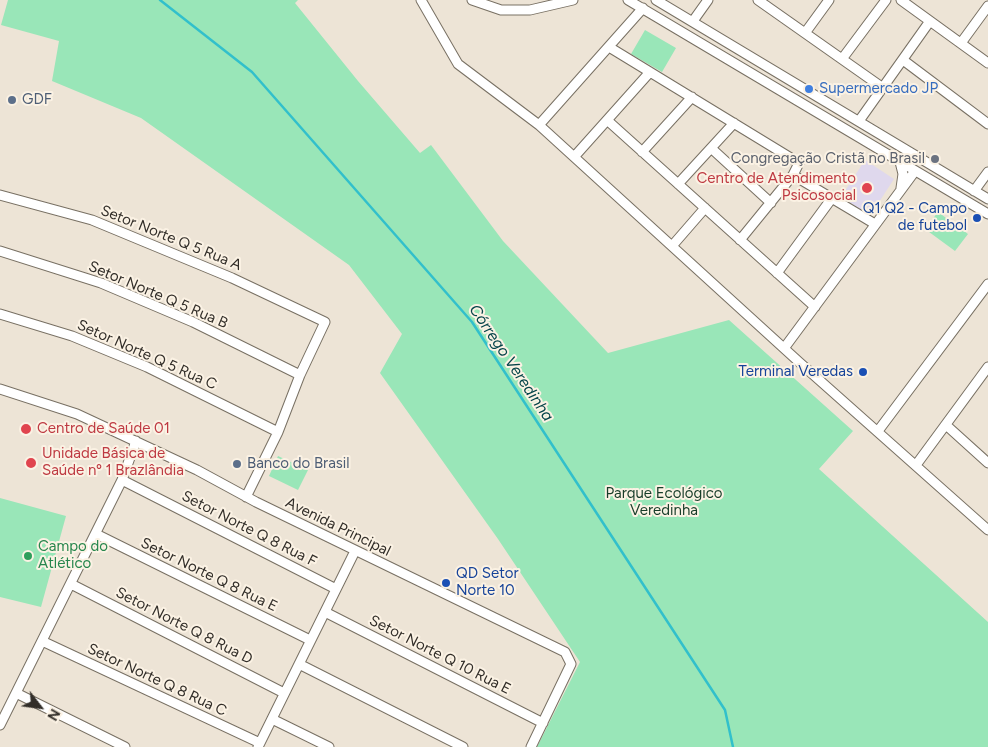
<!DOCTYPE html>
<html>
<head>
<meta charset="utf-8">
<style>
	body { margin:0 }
	#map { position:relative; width:988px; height:747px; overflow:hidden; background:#ede4d6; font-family:Figtree,sans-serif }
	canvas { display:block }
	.north { position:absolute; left:15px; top:682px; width:50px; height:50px; -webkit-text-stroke:4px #fbf2e4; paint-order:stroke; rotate:120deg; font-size:14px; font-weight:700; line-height:20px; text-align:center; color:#322e29 }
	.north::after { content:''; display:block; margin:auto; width:18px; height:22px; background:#322e29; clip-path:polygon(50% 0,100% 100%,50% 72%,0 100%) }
</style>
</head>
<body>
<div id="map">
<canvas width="988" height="747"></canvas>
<div class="north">N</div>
</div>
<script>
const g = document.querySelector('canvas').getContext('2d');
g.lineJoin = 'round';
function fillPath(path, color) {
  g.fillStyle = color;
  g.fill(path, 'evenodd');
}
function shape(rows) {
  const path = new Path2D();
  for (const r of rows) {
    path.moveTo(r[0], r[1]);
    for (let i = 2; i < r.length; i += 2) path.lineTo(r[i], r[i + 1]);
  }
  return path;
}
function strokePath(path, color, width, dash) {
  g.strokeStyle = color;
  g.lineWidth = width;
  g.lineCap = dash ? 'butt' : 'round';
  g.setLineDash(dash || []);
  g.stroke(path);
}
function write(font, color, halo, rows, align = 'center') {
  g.font = font + ' Figtree,sans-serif';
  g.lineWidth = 4;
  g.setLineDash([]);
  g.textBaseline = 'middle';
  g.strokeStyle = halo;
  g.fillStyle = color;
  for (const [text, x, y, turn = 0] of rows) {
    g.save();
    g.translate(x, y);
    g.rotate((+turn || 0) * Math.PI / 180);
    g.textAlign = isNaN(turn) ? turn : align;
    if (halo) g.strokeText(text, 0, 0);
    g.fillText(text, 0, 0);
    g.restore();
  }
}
fillPath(shape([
	[865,160,894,179,870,216,841,197]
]), '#dfd8ed');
fillPath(shape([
	[8,0,298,0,295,3,358,81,420,153,431,145,503,241,608,353,729,320,853,431,819,469,988,622,988,747,537,747,580,662,498,539,380,373,402,334,349,265,141,118,52,81,59,41,1,25],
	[645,30,676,48,662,72,631,54],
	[938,212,968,234,955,251,925,229],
	[278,456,308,470,298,490,269,476],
	[0,498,66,516,41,607,0,597]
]), '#99e6b8');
strokePath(shape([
	[160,0,252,72,472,322,725,710,733,747]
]), '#32c0cb', 2.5);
const minor = shape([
	[421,0,458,64,539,125,799,362,988,530],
	[472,0,501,10,530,10,573,0],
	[628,0,988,214],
	[656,0,988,199],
	[758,0,883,88],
	[901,0,988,63],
	[693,21,708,0],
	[805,33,829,0],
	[961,43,988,6],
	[609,47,799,163,793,175,740,240],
	[842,59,886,0],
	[903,60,988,124],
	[607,120,815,307],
	[859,121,930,21],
	[539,125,643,8],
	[711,148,771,203],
	[642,152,692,97],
	[574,157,650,72],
	[900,162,903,174,901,188],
	[793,175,875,224],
	[678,184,734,123],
	[974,191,988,172],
	[0,195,92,220,232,278,325,322,300,375,278,432,246,497],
	[672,246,705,208],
	[0,251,101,283,193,322,300,375],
	[777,273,832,198],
	[0,314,72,336,147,367,278,432],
	[785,347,915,171],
	[0,389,77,414,197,470,256,502,565,652,571,664,531,747],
	[946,425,988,463],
	[878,431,988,284],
	[916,465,988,367],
	[122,480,336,589],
	[96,534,310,640],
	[71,584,284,693],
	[325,612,543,723],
	[42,641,260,743],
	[299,664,463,747],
	[16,693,125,747],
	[272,719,329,747],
	[0,725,122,480,136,441],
	[258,747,355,551]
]);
strokePath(minor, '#787063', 11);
strokePath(minor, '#fff', 9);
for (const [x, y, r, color] of [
	[809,89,5,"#3f7fe0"],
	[12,100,5,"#5c6f8a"],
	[935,159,5,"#6b7280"],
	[867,188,6,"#e0444e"],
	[977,218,5,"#1a4fb4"],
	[863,372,5,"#1a4fb4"],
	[26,429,6,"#e0444e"],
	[31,463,6,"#e0444e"],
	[237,464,5,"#5c6f8a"],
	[28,556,5,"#2e9e5b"],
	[446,583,5,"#1a4fb4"]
]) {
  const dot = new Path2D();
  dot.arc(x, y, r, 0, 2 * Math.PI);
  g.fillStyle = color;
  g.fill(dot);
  strokePath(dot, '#fbf2e4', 2);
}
write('15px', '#366cbe', '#fbf2e4', [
	["Supermercado JP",819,89]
], 'left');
write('15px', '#4e5e75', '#fbf2e4', [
	["GDF",22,100],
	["Banco do Brasil",247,464]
], 'left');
write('15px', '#5b616d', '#fbf2e4', [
	["Congregação Cristã no Brasil",925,159]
], 'right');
write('15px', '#be3a42', '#fbf2e4', [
	["Centro de Atendimento",856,179,"right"],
	["Psicosocial",856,196,"right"],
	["Centro de Saúde 01",37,429],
	["Unidade Básica de",42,454],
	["Saúde nº 1 Brazlândia",42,471]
], 'left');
write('15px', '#164399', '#fbf2e4', [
	["Q1 Q2 - Campo",967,209],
	["de futebol",967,226],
	["Terminal Veredas",853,372],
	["QD Setor",456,574,"left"],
	["Norte 10",456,591,"left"]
], 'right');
write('15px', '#322e29', '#fbf2e4', [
	["Setor Norte Q 5 Rua A",171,238,22],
	["Setor Norte Q 5 Rua B",158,295,23],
	["Setor Norte Q 5 Rua C",147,355,24],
	["Avenida Principal",338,527,26],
	["Setor Norte Q 8 Rua F",249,529,27],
	["Setor Norte Q 8 Rua E",209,575,26],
	["Setor Norte Q 8 Rua D",184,626,27],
	["Setor Norte Q 10 Rua E",440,655,27],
	["Setor Norte Q 8 Rua C",157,680,25]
]);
write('15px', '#173d29', '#fbf2e4', [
	["Parque Ecológico",664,494],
	["Veredinha",664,511]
]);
write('15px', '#27864d', '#fbf2e4', [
	["Campo do",38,547],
	["Atlético",38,564]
], 'left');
write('italic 16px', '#06454a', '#fbf2e4', [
	["Córrego Veredinha",511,363,56]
]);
</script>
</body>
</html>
